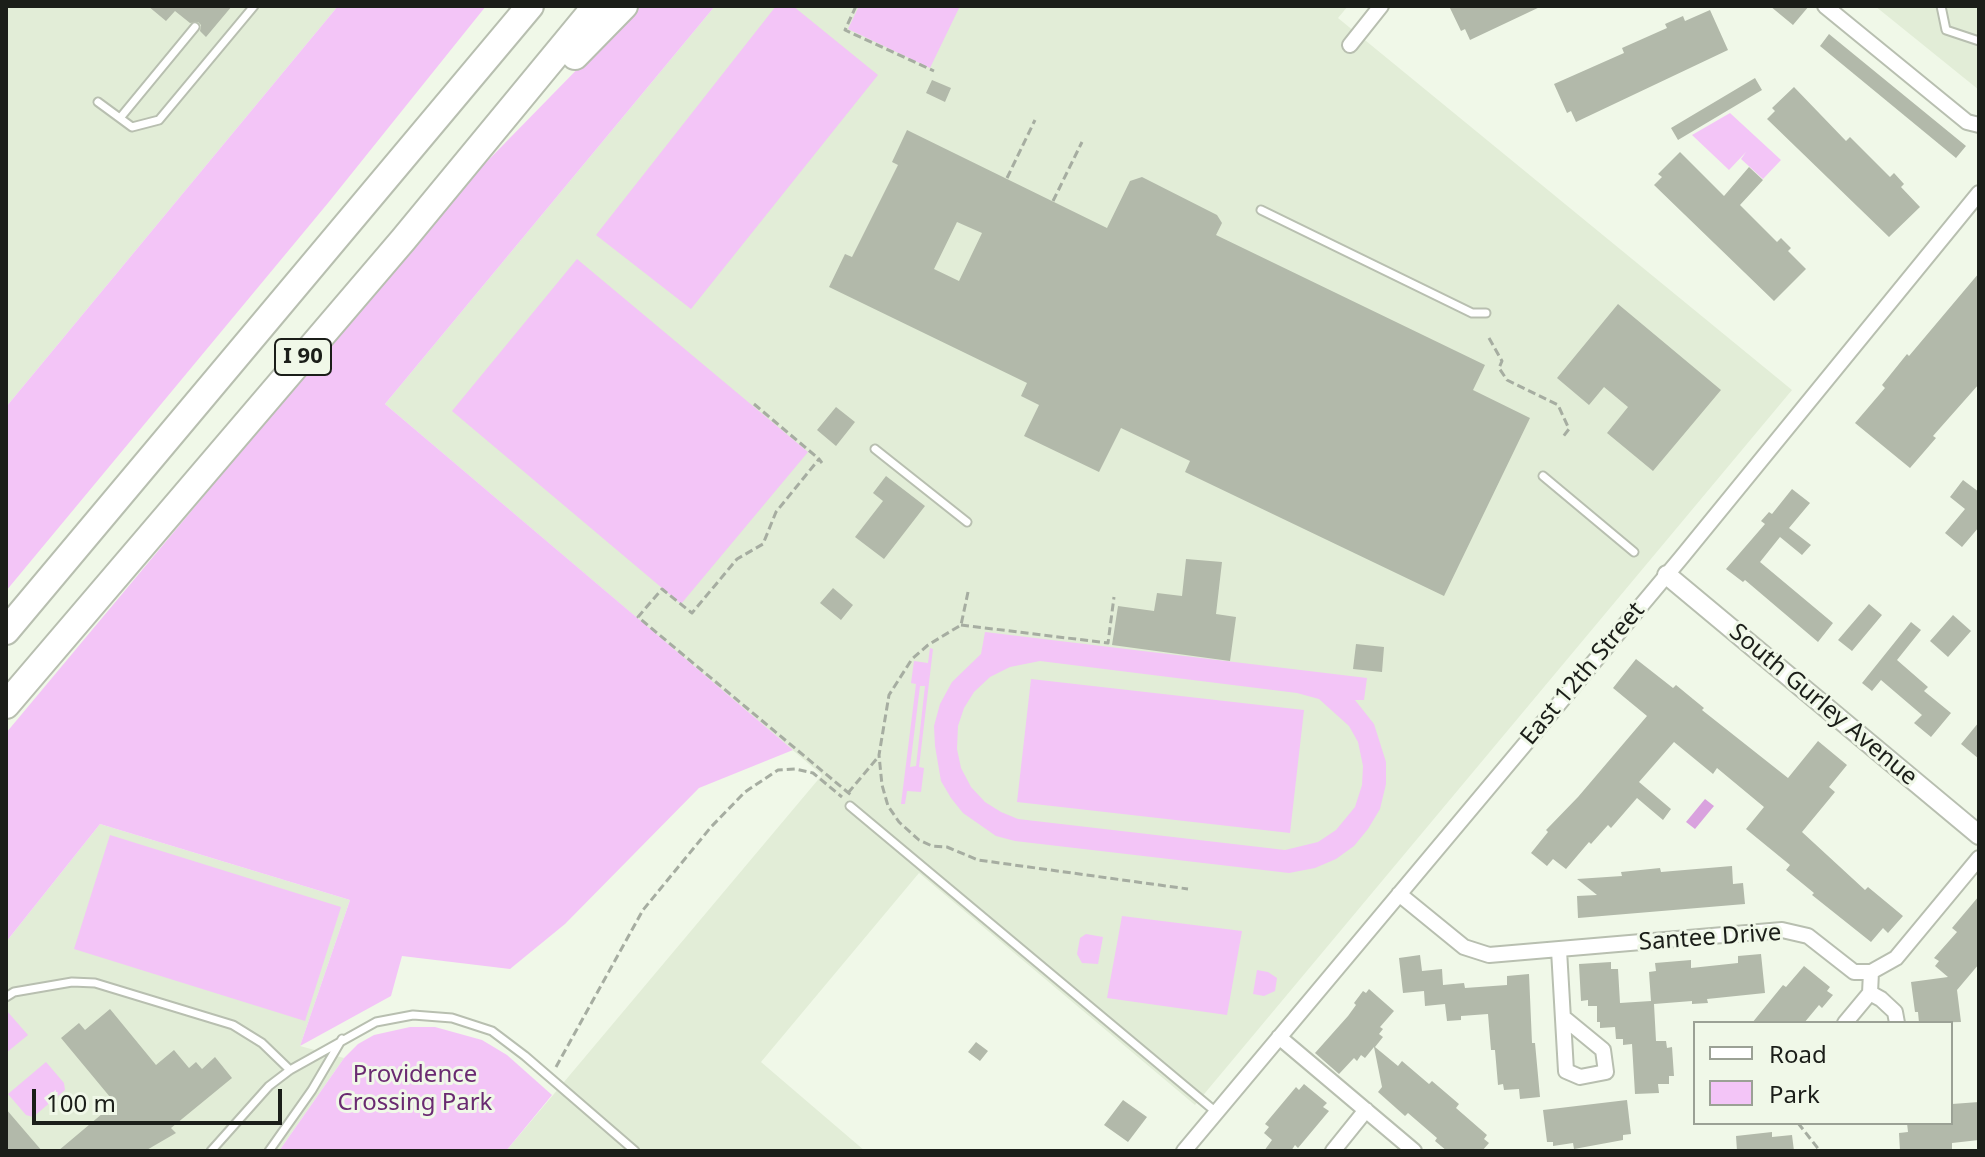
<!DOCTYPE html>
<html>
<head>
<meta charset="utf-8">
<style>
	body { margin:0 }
	#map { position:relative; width:1985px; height:1157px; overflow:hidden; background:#f0f8e8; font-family:"Noto Sans",sans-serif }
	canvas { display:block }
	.frame { position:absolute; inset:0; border:8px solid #1b1e19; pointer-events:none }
	.legend { position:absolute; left:1693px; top:1021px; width:260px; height:104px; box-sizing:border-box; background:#f0f8e8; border:2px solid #9ba195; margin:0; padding:10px 14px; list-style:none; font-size:24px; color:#1b1e19 }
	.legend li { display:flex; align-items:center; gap:16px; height:40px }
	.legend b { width:40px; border:2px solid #9ba195 }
	.scale { position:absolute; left:32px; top:1089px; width:250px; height:36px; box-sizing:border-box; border:4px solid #1b1e19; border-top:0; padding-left:10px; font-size:24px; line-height:28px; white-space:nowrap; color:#1b1e19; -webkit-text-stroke:6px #f0f8e8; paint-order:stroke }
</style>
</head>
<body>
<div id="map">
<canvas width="1985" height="1157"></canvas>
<div class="frame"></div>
<ul class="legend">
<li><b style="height:10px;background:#fff"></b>Road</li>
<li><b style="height:22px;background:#f3c5f7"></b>Park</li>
</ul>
<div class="scale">100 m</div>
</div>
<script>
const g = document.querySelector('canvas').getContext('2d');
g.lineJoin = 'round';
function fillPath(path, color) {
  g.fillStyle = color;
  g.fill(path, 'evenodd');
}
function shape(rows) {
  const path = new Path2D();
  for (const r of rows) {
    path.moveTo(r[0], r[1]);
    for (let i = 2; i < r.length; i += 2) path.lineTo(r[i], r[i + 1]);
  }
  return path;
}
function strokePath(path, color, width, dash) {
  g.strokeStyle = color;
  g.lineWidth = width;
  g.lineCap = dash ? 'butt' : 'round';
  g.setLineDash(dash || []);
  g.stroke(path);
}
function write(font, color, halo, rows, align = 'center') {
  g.font = font + ' "Noto Sans",sans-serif';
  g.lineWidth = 6;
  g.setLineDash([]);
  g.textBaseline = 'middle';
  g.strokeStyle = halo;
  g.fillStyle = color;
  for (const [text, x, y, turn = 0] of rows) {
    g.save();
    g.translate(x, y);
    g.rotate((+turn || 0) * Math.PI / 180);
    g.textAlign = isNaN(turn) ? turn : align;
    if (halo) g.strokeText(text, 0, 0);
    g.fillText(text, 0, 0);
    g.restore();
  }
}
fillPath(shape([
	[6,6,338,6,6,407],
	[715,6,1348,6,1338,18,1792,390,1195,1105,919,873,761,1062,865,1151,506,1151,822,775,385,404],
	[1875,6,1979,6,1979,90],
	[100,824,350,900,300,1046,344,1058,279,1151,6,1151,6,942]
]), '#e2edd7');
fillPath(shape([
	[338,6,486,6,328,203,6,591,6,407],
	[639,6,715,6,385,404,793,750,699,788,565,924,510,969,402,956,391,996,300,1046,350,900,100,824,6,942,6,733,461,188],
	[776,6,793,6,878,75,691,309,596,235],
	[859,6,960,6,930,68,848,29],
	[1730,113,1781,160,1763,179,1741,159,1746,152,1729,170,1692,135],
	[577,259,808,452,681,604,452,411],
	[985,632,1367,678,1364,700,1355,700,1374,724,1386,762,1386,784,1380,809,1368,829,1354,846,1336,859,1315,868,1289,873,1015,841,996,836,963,813,951,798,941,781,935,746,934,726,940,704,952,682,981,654],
	[1040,661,1297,693,1319,699,1349,726,1358,742,1363,766,1362,785,1355,807,1336,830,1318,842,1285,850,1018,819,1001,812,985,802,971,787,961,768,957,749,958,726,964,708,974,692,990,677,1010,667],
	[930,648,933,649,919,767,924,768,921,792,907,791,905,804,901,804,916,684,911,683,914,661,928,663],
	[920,686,925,686,916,766,910,767],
	[1031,679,1304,710,1290,833,1017,802],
	[110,835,341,907,305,1021,74,949],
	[1122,916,1242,931,1227,1015,1107,998],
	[1086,934,1103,937,1098,964,1082,963,1077,954,1080,938],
	[1257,970,1268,972,1277,978,1275,991,1264,996,1253,994],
	[6,1010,28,1035,6,1053],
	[410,1027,435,1027,482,1040,507,1055,552,1095,506,1151,279,1151,344,1058,358,1044,374,1035],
	[46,1062,64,1083,65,1090,33,1117,26,1115,8,1094]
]), '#f3c5f7');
fillPath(shape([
	[1705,799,1714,806,1695,829,1686,822]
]), '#d9a2de');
fillPath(shape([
	[148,6,232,6,206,37,200,31,201,25,198,22,190,23,175,11,166,21],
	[1449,6,1542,6,1470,40,1465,29,1461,31],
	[1770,6,1809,6,1793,25],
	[1710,10,1728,50,1576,122,1571,111,1567,113,1554,84,1624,53,1622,48,1667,28,1665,24,1683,16,1685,21],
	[1829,34,1966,146,1956,158,1820,46],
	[1755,78,1762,90,1678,140,1671,128],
	[932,80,951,88,945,102,926,93],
	[1794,87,1846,141,1850,137,1890,177,1894,173,1904,184,1901,187,1920,207,1889,237,1767,119,1775,111,1772,108],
	[907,130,1107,228,1130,181,1142,177,1217,215,1222,223,1216,235,1485,365,1473,390,1530,418,1444,596,1185,472,1190,461,1121,428,1099,472,1024,436,1039,405,1021,396,1027,383,829,287,845,254,852,257,898,165,892,162],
	[957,222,982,233,959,281,934,269],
	[1680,152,1724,196,1749,167,1763,180,1740,205,1777,242,1781,238,1791,248,1788,251,1806,269,1774,301,1654,185,1662,177,1658,174],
	[1979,273,1979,384,1933,436,1936,438,1910,468,1855,423,1885,388,1882,385,1907,354,1909,356],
	[1618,304,1721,390,1653,471,1607,433,1628,407,1604,387,1589,405,1557,378],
	[836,407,855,422,836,446,817,430],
	[886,476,925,506,884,559,855,537,883,501,873,493],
	[1963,480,1979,492,1979,527,1962,547,1945,533,1965,509,1950,497],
	[1792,489,1810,503,1789,528,1811,545,1802,555,1780,537,1760,562,1833,623,1818,642,1745,580,1743,582,1726,569,1765,524,1761,521,1769,512,1772,514],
	[1186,559,1222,562,1216,614,1236,617,1230,661,1112,645,1118,606,1154,611,1157,593,1182,596],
	[833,588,853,605,841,620,820,603],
	[1869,604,1882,615,1852,651,1838,640],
	[1953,615,1971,631,1948,657,1930,641],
	[1911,622,1921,630,1897,660,1928,687,1924,691,1951,713,1931,737,1914,723,1922,715,1881,680,1872,691,1862,683],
	[1356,644,1384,647,1382,672,1353,669],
	[1636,659,1673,688,1676,685,1693,699,1704,708,1702,710,1788,778,1818,741,1847,765,1829,787,1835,792,1802,832,1865,890,1868,887,1903,916,1888,933,1883,928,1871,942,1812,895,1814,893,1786,870,1790,865,1746,829,1764,807,1717,768,1713,774,1674,742,1639,782,1671,809,1663,820,1637,798,1611,828,1608,825,1591,844,1589,842,1566,869,1553,859,1547,866,1531,853,1548,832,1546,830,1578,797,1647,716,1613,688],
	[1979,722,1979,759,1961,744],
	[1732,866,1733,884,1743,883,1745,904,1578,918,1577,896,1597,895,1577,879,1622,876,1621,872,1660,868,1661,872],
	[1979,896,1979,964,1957,990,1961,1022,1919,1023,1918,1012,1915,1012,1911,982,1948,977,1935,966,1939,961,1934,958,1957,932,1952,928],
	[1761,954,1765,993,1707,999,1708,1003,1692,1004,1692,1001,1654,1004,1656,1041,1666,1041,1667,1048,1672,1047,1674,1076,1669,1076,1669,1084,1658,1084,1659,1093,1635,1094,1632,1044,1623,1045,1623,1039,1616,1039,1615,1027,1600,1028,1600,1022,1597,1022,1597,1006,1588,1006,1588,1000,1581,1001,1579,964,1611,962,1611,969,1618,969,1620,1003,1651,1001,1649,972,1656,971,1655,963,1691,960,1691,968,1738,963,1738,956],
	[1420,955,1422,971,1442,969,1443,985,1464,983,1465,988,1507,985,1507,976,1529,974,1532,1043,1535,1043,1540,1097,1520,1099,1519,1089,1504,1090,1503,1084,1498,1085,1495,1050,1491,1050,1488,1014,1461,1016,1461,1020,1447,1021,1445,1004,1425,1006,1424,991,1403,993,1399,958],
	[1804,966,1830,987,1827,991,1833,995,1822,1008,1819,1005,1804,1023,1752,1023,1783,985,1786,987],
	[1369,989,1394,1011,1380,1027,1383,1029,1379,1034,1383,1037,1375,1047,1398,1066,1402,1061,1429,1084,1432,1081,1459,1104,1456,1108,1487,1135,1484,1139,1489,1143,1482,1151,1447,1151,1435,1141,1437,1138,1408,1113,1405,1116,1378,1092,1382,1087,1374,1047,1365,1058,1361,1055,1357,1061,1354,1058,1339,1074,1315,1053,1348,1016,1356,1005,1354,1003,1363,991,1366,993],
	[110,1009,156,1065,174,1050,189,1068,196,1062,202,1069,215,1057,232,1078,171,1128,176,1133,145,1151,58,1151,115,1103,61,1038,79,1023,85,1030],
	[976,1042,988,1051,980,1061,968,1052],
	[1304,1084,1327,1103,1323,1107,1329,1111,1298,1148,1295,1145,1291,1151,1264,1151,1272,1140,1264,1133,1269,1127,1265,1124,1296,1087,1299,1090],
	[1123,1100,1147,1117,1128,1142,1104,1125],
	[1627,1100,1631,1134,1623,1135,1623,1140,1574,1149,1573,1143,1553,1146,1553,1142,1547,1142,1543,1110],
	[1979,1102,1979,1140,1952,1143,1952,1149,1900,1151,1899,1133,1908,1132,1907,1123,1951,1123,1952,1104],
	[6,1109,42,1151,6,1151],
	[1772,1132,1772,1137,1792,1135,1794,1151,1737,1151,1736,1136]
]), '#b2b9aa');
const service = shape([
	[1941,6,1946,30,1979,41],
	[98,102,132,127,159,120,254,6],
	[120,118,195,27],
	[1261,210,1472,313,1486,313],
	[875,449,967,522],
	[1543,476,1634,552],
	[850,806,1216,1112],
	[6,997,14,992,72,982,95,983,233,1025,262,1043,290,1070],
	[211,1151,269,1086,290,1070,376,1022,413,1015,452,1018,492,1031,525,1056,635,1151],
	[269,1151,312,1090,342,1039]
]);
const minor = shape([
	[1825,6,1967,122,1979,125],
	[1350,45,1381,6],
	[1399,894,1464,947,1489,955,1782,930,1808,936,1854,972,1871,972,1896,958,1979,858],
	[1559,950,1566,1071,1580,1077,1606,1072,1603,1050,1564,1018],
	[1870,993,1881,999,1895,1012,1897,1023],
	[1845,1023,1870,993,1871,972],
	[1279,1037,1414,1151],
	[1184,1151,1681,558,1979,193],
	[1333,1151,1366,1110]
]);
const tertiary = shape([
	[1667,575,1979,835]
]);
const motorway = shape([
	[575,56,624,6],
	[6,631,530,6],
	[6,705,403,240,596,6]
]);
strokePath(service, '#b8bfb0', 11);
strokePath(minor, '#b8bfb0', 18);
strokePath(tertiary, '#b8bfb0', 22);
strokePath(motorway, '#b8bfb0', 30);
strokePath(shape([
	[856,6,845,30,934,71],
	[1007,178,1035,120],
	[1053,201,1082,142],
	[1489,338,1502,361,1499,368,1507,380,1558,405,1569,429,1562,438],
	[754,404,819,459],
	[822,463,819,459,776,512,763,544,737,559,692,613,662,589,638,617,851,795],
	[968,592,961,625,928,645,912,659,889,695,879,755,882,785,888,806,899,822,919,840,932,846,947,847,978,860,1188,889],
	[961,625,1108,643,1114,597],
	[848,793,879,756],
	[556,1067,643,910,711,827,745,792,778,770,795,769,813,773,842,797],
	[1798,1123,1820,1151]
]), '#a6ada1', 3, [8, 4]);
strokePath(service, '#fff', 7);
strokePath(minor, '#fff', 14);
strokePath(tertiary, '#fff', 18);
strokePath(motorway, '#fff', 26);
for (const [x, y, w] of [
	[303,357,56]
]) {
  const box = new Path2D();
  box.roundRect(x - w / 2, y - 18, w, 36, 6);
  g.fillStyle = '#f0f8e8';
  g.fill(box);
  strokePath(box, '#1b1e19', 2);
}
write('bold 22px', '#1b1e19', null, [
	["I 90",303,357]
]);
write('24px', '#1b1e19', '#f0f8e8', [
	["East 12th Street",1583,674,-50],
	["South Gurley Avenue",1823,705,40],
	["Santee Drive",1710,938,-4]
]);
write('24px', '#6a2a71', '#f0f8e8', [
	["Providence",415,1075],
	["Crossing Park",415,1103]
]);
</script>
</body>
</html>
